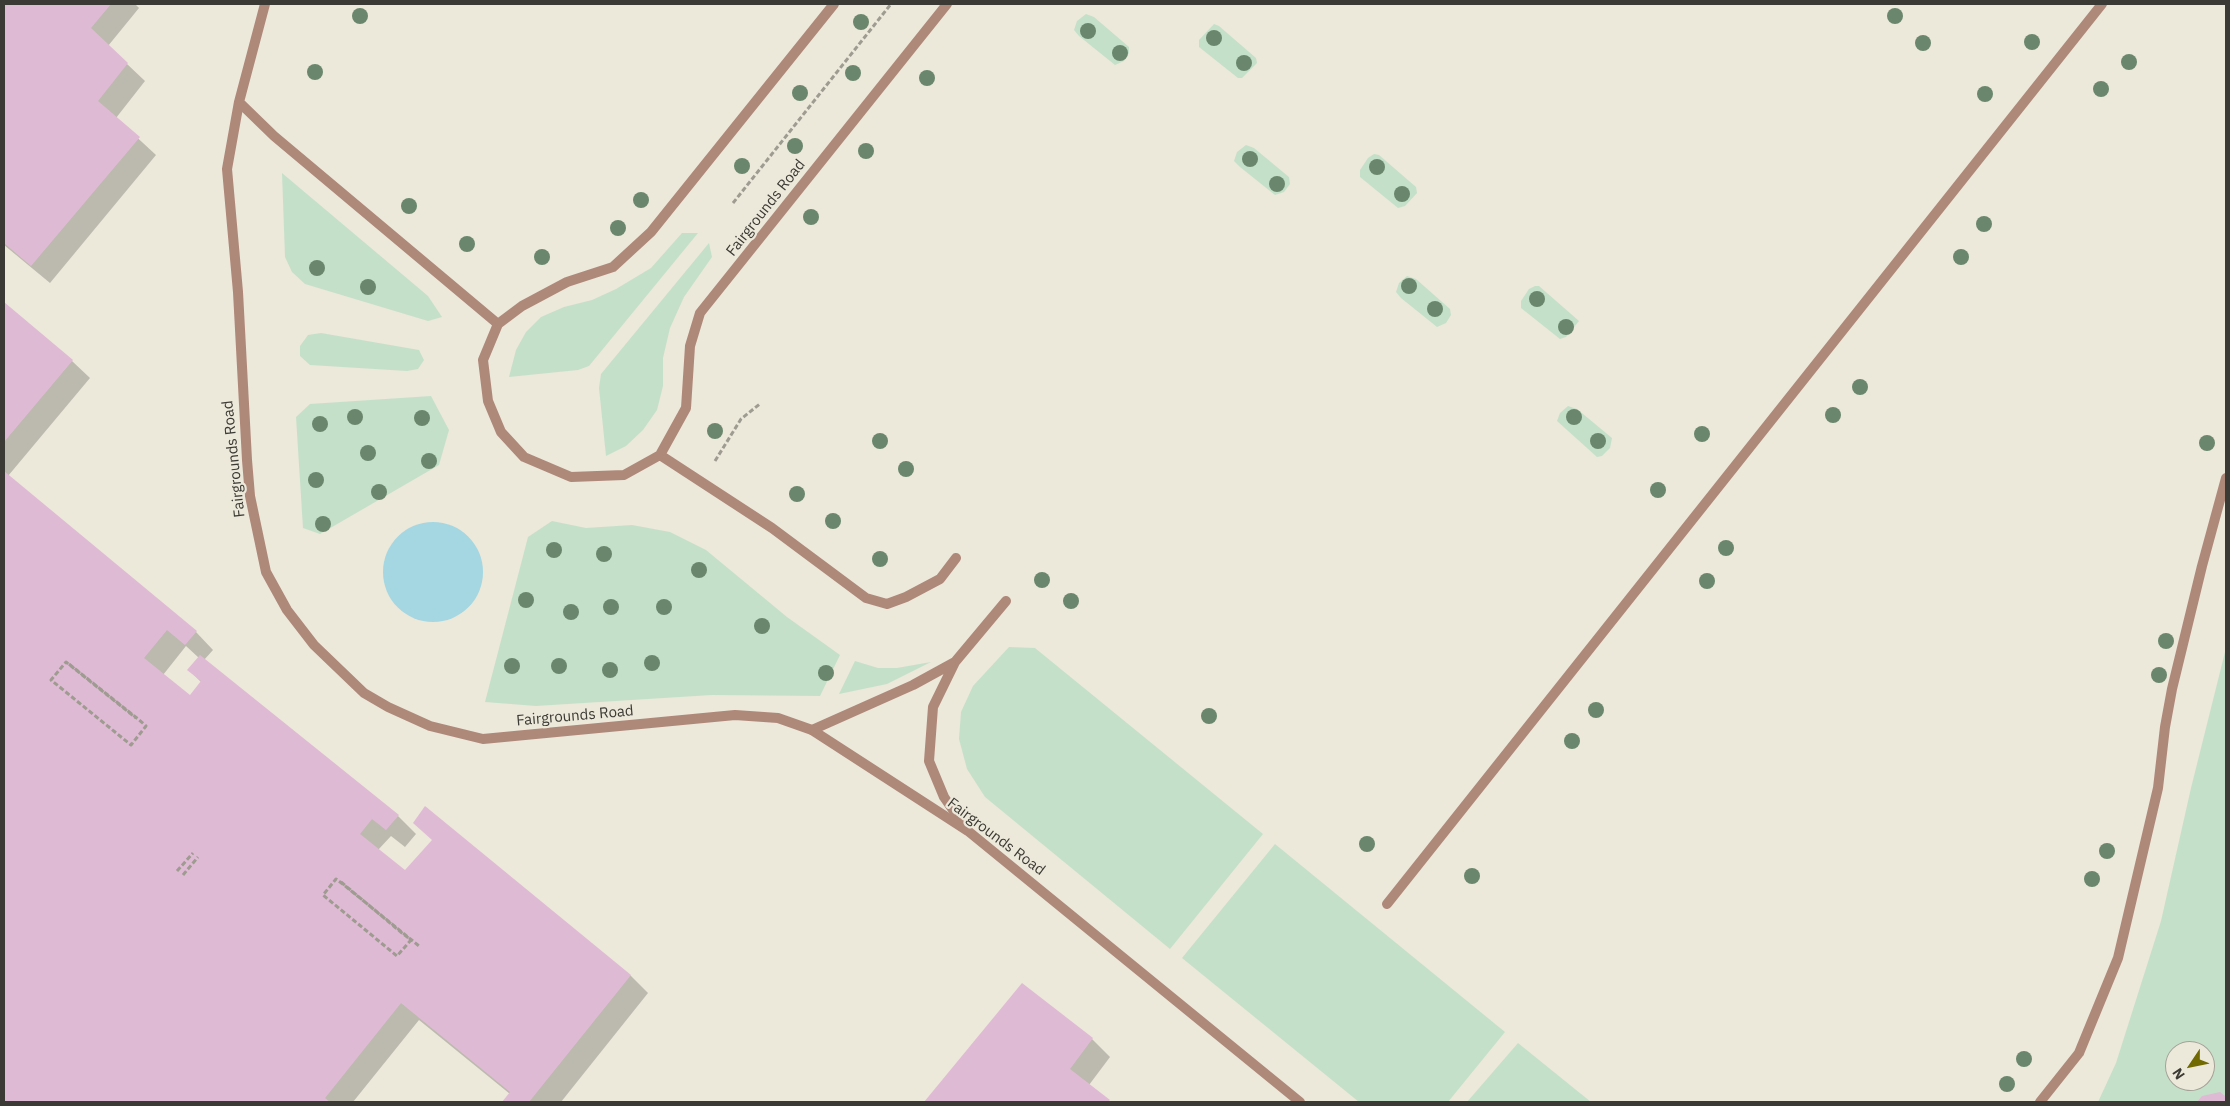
<!DOCTYPE html>
<html>
<head>
<meta charset="utf-8">
<style>
	body { margin:0 }
	#map { position:relative; width:2230px; height:1106px; overflow:hidden; background:#ece8da; font-family:"IBM Plex Sans",sans-serif }
	canvas { display:block }
	.frame { position:absolute; inset:0; border:5px solid #3b3a34; pointer-events:none }
	.north { position:absolute; left:2165px; top:1041px; width:50px; height:50px; box-sizing:border-box; background:#ece8da; border:1px solid #a5a298; border-radius:50%; rotate:236deg; font-size:14px; font-weight:700; line-height:20px; text-align:center; color:#3b3a34 }
	.north::after { content:''; display:block; margin:auto; width:18px; height:22px; background:#716901; clip-path:polygon(50% 0,100% 100%,50% 72%,0 100%) }
</style>
</head>
<body>
<div id="map">
<canvas width="2230" height="1106"></canvas>
<div class="frame"></div>
<div class="north">N</div>
</div>
<script>
const g = document.querySelector('canvas').getContext('2d');
g.lineJoin = 'round';
function fillPath(path, color) {
  g.fillStyle = color;
  g.fill(path, 'evenodd');
}
function shape(rows) {
  const path = new Path2D();
  for (const r of rows) {
    if (r.length === 3) {
      path.moveTo(r[0] + r[2], r[1]);
      path.arc(r[0], r[1], r[2], 0, 2 * Math.PI);
      continue;
    }
    path.moveTo(r[0], r[1]);
    for (let i = 2; i < r.length; i += 2) path.lineTo(r[i], r[i + 1]);
  }
  return path;
}
function strokePath(path, color, width, dash) {
  g.strokeStyle = color;
  g.lineWidth = width;
  g.lineCap = dash ? 'butt' : 'round';
  g.setLineDash(dash || []);
  g.stroke(path);
}
function write(font, color, halo, rows, align = 'center') {
  g.font = font + ' "IBM Plex Sans",sans-serif';
  g.lineWidth = 4.5;
  g.setLineDash([]);
  g.textBaseline = 'middle';
  g.strokeStyle = halo;
  g.fillStyle = color;
  for (const [text, x, y, turn = 0] of rows) {
    g.save();
    g.translate(x, y);
    g.rotate((+turn || 0) * Math.PI / 180);
    g.textAlign = isNaN(turn) ? turn : align;
    if (halo) g.strokeText(text, 0, 0);
    g.fillText(text, 0, 0);
    g.restore();
  }
}
fillPath(shape([
	[1086,14,1094,17,1129,47,1129,53,1124,61,1115,65,1079,36,1074,30,1077,21],
	[1214,24,1219,26,1256,58,1257,63,1242,78,1238,78,1199,47,1199,40],
	[1246,145,1254,148,1289,177,1290,184,1284,192,1275,195,1240,167,1234,161,1237,152],
	[1374,154,1379,155,1416,187,1417,193,1405,206,1398,208,1360,177,1360,170,1368,158],
	[282,173,428,296,442,317,428,321,305,284,292,272,285,257],
	[682,233,698,233,589,366,578,370,509,377,516,350,526,332,541,317,564,307,592,300,616,289,651,268],
	[709,243,712,257,684,297,670,328,663,358,663,386,657,410,643,430,626,446,606,456,599,388,601,374],
	[1407,276,1416,279,1450,309,1451,315,1446,323,1437,327,1401,298,1396,292,1399,283],
	[1535,286,1539,286,1579,321,1566,337,1560,339,1521,308,1521,301,1529,289],
	[321,333,419,350,424,360,418,369,407,371,310,365,300,356,300,346,308,335],
	[431,396,449,430,439,465,320,534,303,528,296,417,310,404],
	[1568,406,1577,409,1612,438,1610,448,1602,456,1597,457,1557,421,1560,413],
	[552,521,586,528,632,525,670,532,706,550,787,617,840,655,820,696,712,695,536,706,485,702,528,537],
	[1009,647,1035,648,1263,834,1170,949,985,797,967,769,959,739,961,712,973,686],
	[2226,648,2226,1102,2098,1102,2116,1063,2161,921,2191,788],
	[2175,1051,2205,1051,2205,1081,2175,1081],
	[855,661,878,668,897,668,931,662,887,684,839,694],
	[1275,844,1505,1032,1448,1102,1359,1102,1182,958],
	[1518,1043,1591,1102,1467,1102]
]), '#c5e0c9');
fillPath(shape([
	[433,572,50]
]), '#a4d7e1');
fillPath(shape([
	[4,4,135,4,139,8,108,46,145,81,116,118,156,155,50,283,4,245],
	[4,304,72,361,90,378,8,476,196,632,213,650,204,660,398,816,416,834,405,847,391,836,378,850,405,872,630,975,648,993,561,1102,503,1102,510,1094,419,1020,353,1102,4,1102],
	[186,646,199,658,189,670,202,683,190,697,163,675],
	[1022,984,1092,1039,1110,1057,1089,1085,1111,1102,926,1102]
]), '#0003');
fillPath(shape([
	[4,4,111,4,91,28,128,63,98,101,140,137,31,266,4,243],
	[4,302,73,360,4,442],
	[4,471,197,631,185,645,167,630,144,658,190,695,201,681,187,670,200,655,399,815,386,830,372,819,360,834,405,870,432,840,413,823,425,806,631,975,529,1102,502,1102,510,1092,401,1003,325,1098,330,1102,4,1102],
	[1022,983,1093,1038,1070,1069,1110,1100,1107,1102,924,1102],
	[2220,1092,2226,1097,2226,1102,2197,1102,2202,1096]
]), '#dfbad4');
strokePath(shape([
	[733,203,891,4],
	[715,461,741,419,761,403],
	[69,664,138,719,146,726,131,745,51,680,66,662,136,718],
	[177,871,193,853],
	[183,875,198,857],
	[341,882,402,933,411,940,397,956,323,895,336,879,344,885,419,946]
]), '#9e9b90', 3, [5, 2.5]);
strokePath(shape([
	[812,730,913,685,955,662],
	[967,830,944,797,929,761,933,707,955,662,1006,601],
	[1387,904,2102,4],
	[2040,1102,2079,1053,2118,958,2158,788,2165,727,2172,689,2202,566,2226,478]
]), '#ae8879', 10);
strokePath(shape([
	[265,4,239,102,227,169,238,292,247,460,250,496,266,572,287,610,314,645,364,693,388,707,430,726,483,739,735,715,778,718,812,730,968,831,1300,1102],
	[834,4,651,232,613,267,567,282,522,306,498,324,483,360,488,401,501,432,524,457,571,477,624,475,660,455,686,408,690,346,700,313,947,4],
	[239,102,274,136,498,324],
	[660,455,772,528,866,598,887,604,906,597,940,579,956,558]
]), '#ae8879', 10);
g.fillStyle = '#6a876d';
for (const [x, y] of [
	[360,16],
	[1895,16],
	[861,22],
	[1088,31],
	[1214,38],
	[2032,42],
	[1923,43],
	[1120,53],
	[2129,62],
	[1244,63],
	[315,72],
	[853,73],
	[927,78],
	[2101,89],
	[800,93],
	[1985,94],
	[795,146],
	[866,151],
	[1250,159],
	[742,166],
	[1377,167],
	[1277,184],
	[1402,194],
	[641,200],
	[409,206],
	[811,217],
	[1984,224],
	[618,228],
	[467,244],
	[542,257],
	[1961,257],
	[317,268],
	[1409,286],
	[368,287],
	[1537,299],
	[1435,309],
	[1566,327],
	[1860,387],
	[1833,415],
	[355,417],
	[1574,417],
	[422,418],
	[320,424],
	[715,431],
	[1702,434],
	[880,441],
	[1598,441],
	[2207,443],
	[368,453],
	[429,461],
	[906,469],
	[316,480],
	[1658,490],
	[379,492],
	[797,494],
	[833,521],
	[323,524],
	[1726,548],
	[554,550],
	[604,554],
	[880,559],
	[699,570],
	[1042,580],
	[1707,581],
	[526,600],
	[1071,601],
	[611,607],
	[664,607],
	[571,612],
	[762,626],
	[2166,641],
	[652,663],
	[512,666],
	[559,666],
	[610,670],
	[826,673],
	[2159,675],
	[1596,710],
	[1209,716],
	[1572,741],
	[1367,844],
	[2107,851],
	[1472,876],
	[2092,879],
	[2024,1059],
	[2007,1084]
]) {
  g.beginPath();
  g.arc(x, y, 8, 0, 2 * Math.PI);
  g.fill();
}
write('15px', '#3b3a34', '#ece8da', [
	["Fairgrounds Road",766,208,-52],
	["Fairgrounds Road",234,459,-96],
	["Fairgrounds Road",575,716,-5],
	["Fairgrounds Road",996,837,37]
]);
</script>
</body>
</html>
